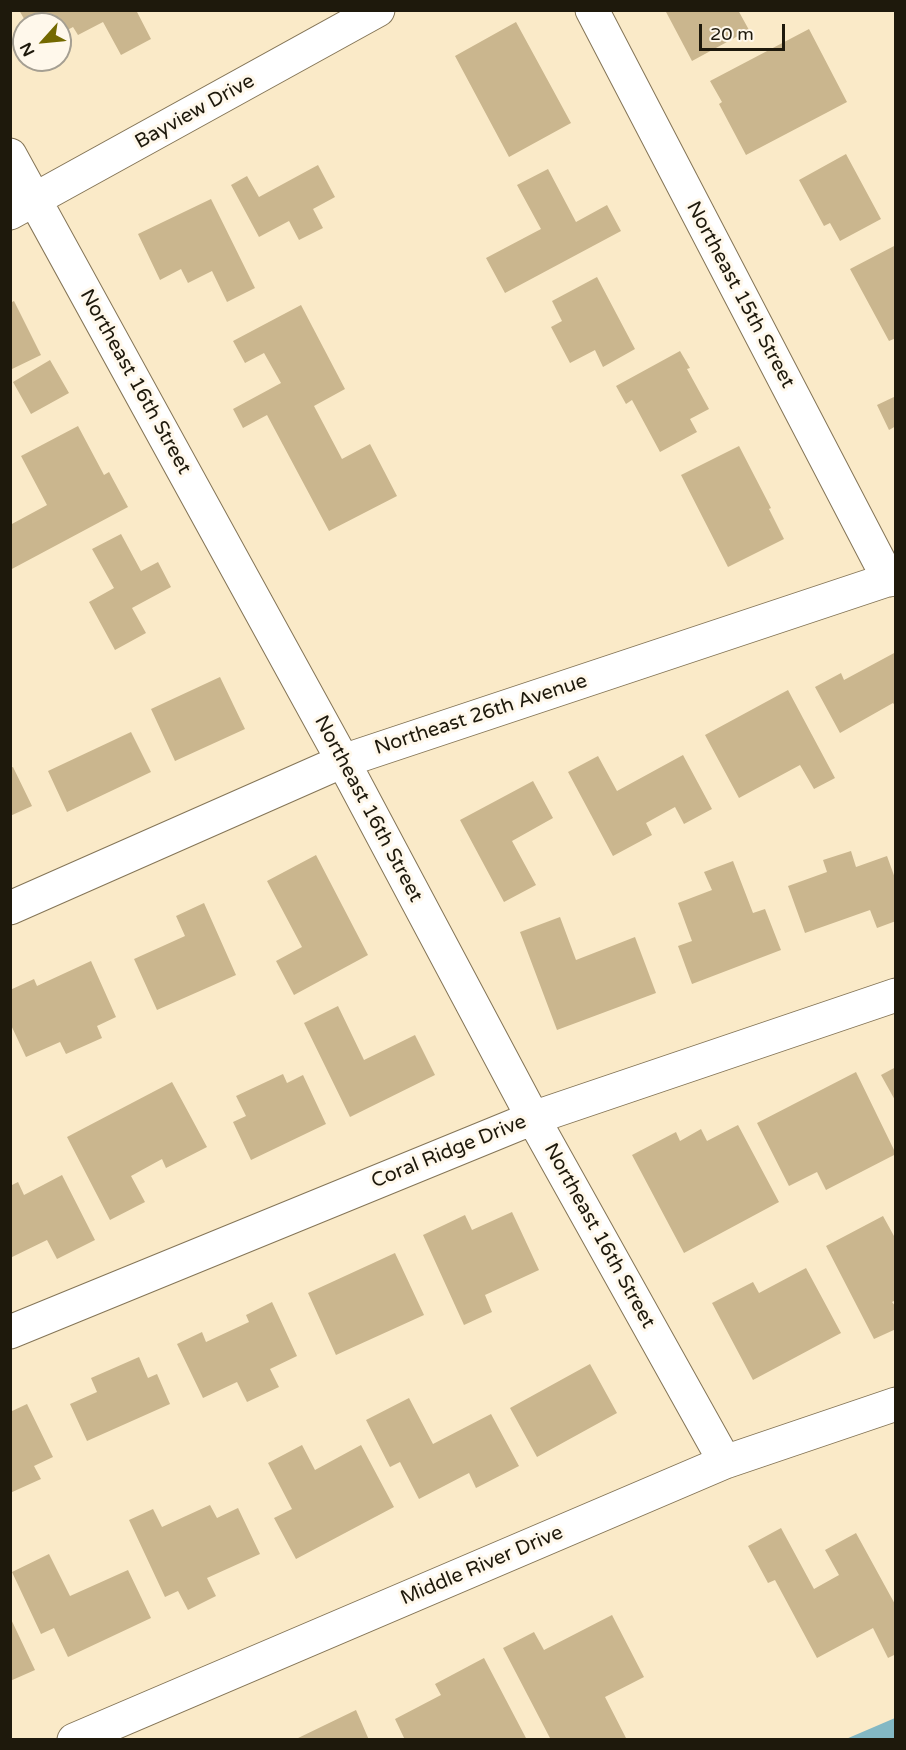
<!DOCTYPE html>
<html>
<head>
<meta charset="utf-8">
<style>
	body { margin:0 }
	#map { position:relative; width:906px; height:1750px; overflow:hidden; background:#faeac8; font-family:"Varela Round",sans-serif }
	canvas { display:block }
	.frame { position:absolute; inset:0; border:12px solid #1e190c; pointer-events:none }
	.north { position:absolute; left:12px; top:12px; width:60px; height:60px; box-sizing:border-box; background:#fff8eb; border:2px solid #a59f92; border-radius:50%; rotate:243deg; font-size:16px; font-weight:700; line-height:24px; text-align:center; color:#1e190c }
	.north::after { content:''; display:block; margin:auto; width:21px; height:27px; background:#746900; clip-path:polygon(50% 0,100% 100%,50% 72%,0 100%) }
	.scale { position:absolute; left:699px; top:24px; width:86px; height:27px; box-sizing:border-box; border:3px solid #1e190c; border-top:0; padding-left:8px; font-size:18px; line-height:21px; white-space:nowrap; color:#1e190c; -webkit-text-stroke:4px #fff8eb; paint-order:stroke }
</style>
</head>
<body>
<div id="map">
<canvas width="906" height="1750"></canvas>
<div class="frame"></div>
<div class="north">N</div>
<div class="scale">20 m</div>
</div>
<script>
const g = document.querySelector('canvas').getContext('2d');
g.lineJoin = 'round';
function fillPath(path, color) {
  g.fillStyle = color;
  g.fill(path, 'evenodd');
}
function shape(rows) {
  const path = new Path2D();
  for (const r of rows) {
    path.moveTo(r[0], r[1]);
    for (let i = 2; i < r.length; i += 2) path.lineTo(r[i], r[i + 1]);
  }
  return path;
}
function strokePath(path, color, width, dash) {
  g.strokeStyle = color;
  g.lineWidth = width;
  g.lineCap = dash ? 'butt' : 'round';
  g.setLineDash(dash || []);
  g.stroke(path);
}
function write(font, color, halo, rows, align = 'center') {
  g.font = font + ' "Varela Round",sans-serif';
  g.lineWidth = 6;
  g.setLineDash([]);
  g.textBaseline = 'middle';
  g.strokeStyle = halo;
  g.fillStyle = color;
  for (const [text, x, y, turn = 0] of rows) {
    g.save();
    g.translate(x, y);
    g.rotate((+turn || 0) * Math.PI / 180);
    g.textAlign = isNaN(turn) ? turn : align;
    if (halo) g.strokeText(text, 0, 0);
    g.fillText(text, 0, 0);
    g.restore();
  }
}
fillPath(shape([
	[895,1718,895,1739,846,1739]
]), '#83b8c4');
fillPath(shape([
	[19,10,136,10,151,39,121,55,103,22,78,35,73,27,60,34,60,24,27,24],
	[665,10,738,10,749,30,692,61],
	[516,22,571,123,509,157,455,56],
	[809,29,847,102,746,155,719,104,722,102,710,81],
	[846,154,881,219,840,241,830,223,824,226,799,180],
	[318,165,335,197,313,209,323,228,299,240,289,221,259,237,231,185,247,176,259,197],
	[548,169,576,222,607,205,621,231,505,293,486,258,541,229,517,185],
	[211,199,255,288,227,302,212,271,188,283,181,269,160,280,138,234],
	[896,245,896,338,889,341,850,269],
	[597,277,635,349,603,367,595,350,570,363,551,327,562,321,552,301],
	[14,301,41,355,10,370,10,303],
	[301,305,345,389,314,406,342,459,370,444,397,496,329,531,267,415,243,428,233,409,281,383,264,353,245,363,233,341],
	[680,351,690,368,687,369,709,409,690,419,697,432,660,452,632,400,626,404,616,386],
	[50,360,69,393,31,414,13,382],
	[896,396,896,426,889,430,877,405],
	[78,426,104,475,109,472,128,507,10,570,10,525,47,505,21,456],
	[739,446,771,508,769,509,784,539,728,567,681,475],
	[121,534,141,571,158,562,171,587,132,608,146,633,115,650,89,602,114,588,92,549],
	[896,652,896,707,893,703,840,733,815,687,841,673,844,680],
	[220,677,245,729,175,761,151,709],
	[788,690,835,778,814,789,800,765,739,798,705,735],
	[131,732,151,772,67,812,48,771],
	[683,755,712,809,684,824,675,807,646,823,652,835,613,856,568,772,598,756,617,791],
	[13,767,32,806,10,816,10,768],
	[533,781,553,818,512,841,536,885,504,902,460,820],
	[851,851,856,867,887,856,896,881,896,921,877,928,870,910,805,933,788,886,827,872,823,860],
	[316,855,368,955,294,995,276,961,302,947,267,881],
	[733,861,753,913,765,909,781,950,692,984,678,946,692,941,678,903,712,890,704,872],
	[204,903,236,975,157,1010,134,959,185,936,176,916],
	[560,917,576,960,635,937,656,993,557,1030,520,932],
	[91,961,116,1017,97,1026,102,1038,66,1054,60,1042,26,1057,10,1023,10,990,34,979,37,986],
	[338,1006,364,1060,415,1035,435,1075,350,1117,304,1023],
	[896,1067,896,1102,881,1075],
	[856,1072,896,1154,826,1190,817,1172,789,1186,757,1123],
	[283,1074,287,1083,303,1075,326,1124,251,1160,233,1122,246,1116,236,1096],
	[172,1082,207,1147,166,1168,162,1159,131,1176,145,1202,110,1220,67,1137],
	[738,1125,779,1202,684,1253,632,1155,676,1132,680,1141,701,1129,707,1141],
	[62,1175,95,1240,57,1259,47,1240,10,1258,10,1186,18,1182,24,1195],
	[512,1212,539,1270,485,1295,492,1312,464,1325,423,1235,465,1215,472,1230],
	[883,1216,894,1236,896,1235,896,1300,892,1302,896,1307,896,1329,874,1339,826,1246],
	[395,1253,424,1315,336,1355,308,1293],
	[806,1268,841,1333,753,1380,712,1303,753,1282,759,1293],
	[272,1302,297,1356,270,1369,279,1387,247,1402,237,1382,203,1398,177,1344,202,1332,206,1342,249,1322,246,1315],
	[139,1357,148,1378,157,1374,170,1404,87,1441,70,1404,97,1392,91,1378],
	[590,1364,617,1413,537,1457,510,1408],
	[409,1398,433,1444,491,1414,519,1466,476,1488,469,1473,419,1499,400,1462,390,1467,366,1420],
	[27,1404,53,1457,34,1466,41,1479,10,1493,10,1412],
	[302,1445,315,1470,361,1445,394,1507,296,1559,274,1518,292,1509,268,1463],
	[210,1505,217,1518,238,1508,260,1554,207,1578,216,1596,188,1610,178,1591,165,1597,129,1520,153,1509,162,1527],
	[781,1528,814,1589,839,1575,825,1550,856,1533,896,1606,896,1654,888,1658,873,1628,817,1658,775,1580,768,1583,748,1546],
	[49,1554,70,1596,128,1570,151,1618,68,1657,54,1628,41,1634,12,1572],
	[612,1615,644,1677,605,1697,627,1740,551,1740,503,1648,534,1632,544,1650],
	[10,1617,35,1670,10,1681],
	[484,1658,527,1740,405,1740,395,1719,441,1695,435,1684],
	[356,1710,369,1740,294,1740]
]), '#cab68e');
const minor = shape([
	[592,10,889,580],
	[10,155,343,761,533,1118,725,1462],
	[10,213,378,10],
	[10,908,343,761,896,577],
	[10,1332,533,1118,896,995],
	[74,1740,725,1462,896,1404]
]);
strokePath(minor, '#847557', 35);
strokePath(minor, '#fff', 33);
write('20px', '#1e190c', '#fff8eb', [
	["Bayview Drive",195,112,-29],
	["Northeast 15th Street",740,295,62],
	["Northeast 16th Street",135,382,61],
	["Northeast 26th Avenue",481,715,-18],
	["Northeast 16th Street",368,809,62],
	["Coral Ridge Drive",449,1152,-22],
	["Northeast 16th Street",599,1236,61],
	["Middle River Drive",482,1566,-23]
]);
</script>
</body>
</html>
